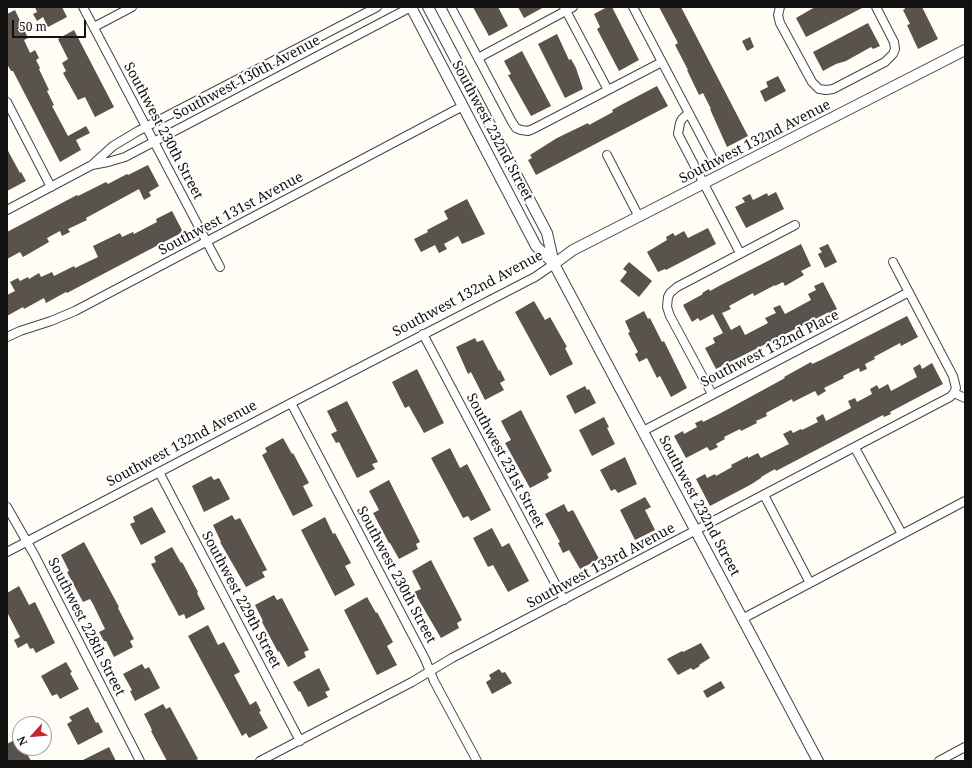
<!DOCTYPE html>
<html>
<head>
<meta charset="utf-8">
<style>
	body { margin:0 }
	#map { position:relative; width:972px; height:768px; overflow:hidden; background:#fffdf5; font-family:"Noto Serif",serif }
	canvas { display:block }
	.frame { position:absolute; inset:0; border:8px solid #111; pointer-events:none }
	.north { position:absolute; left:12px; top:716px; width:40px; height:40px; box-sizing:border-box; background:#fff; border:1px solid #a0a0a0; border-radius:50%; rotate:243deg; font-size:11px; font-weight:700; line-height:16px; text-align:center; color:#111 }
	.north::after { content:''; display:block; margin:auto; width:14px; height:18px; background:#c4262e; clip-path:polygon(50% 0,100% 100%,50% 72%,0 100%) }
	.scale { position:absolute; left:12px; top:20px; width:74px; height:18px; box-sizing:border-box; border:2px solid #111; border-top:0; padding-left:5px; font-size:12px; line-height:14px; white-space:nowrap; color:#111; -webkit-text-stroke:3px #fff; paint-order:stroke }
</style>
</head>
<body>
<div id="map">
<canvas width="972" height="768"></canvas>
<div class="frame"></div>
<div class="north">N</div>
<div class="scale">50 m</div>
</div>
<script>
const g = document.querySelector('canvas').getContext('2d');
g.lineJoin = 'round';
function fillPath(path, color) {
  g.fillStyle = color;
  g.fill(path, 'evenodd');
}
function shape(rows) {
  const path = new Path2D();
  for (const r of rows) {
    path.moveTo(r[0], r[1]);
    for (let i = 2; i < r.length; i += 2) path.lineTo(r[i], r[i + 1]);
  }
  return path;
}
function strokePath(path, color, width, dash) {
  g.strokeStyle = color;
  g.lineWidth = width;
  g.lineCap = dash ? 'butt' : 'round';
  g.setLineDash(dash || []);
  g.stroke(path);
}
function write(font, color, halo, rows, align = 'center') {
  g.font = font + ' "Noto Serif",serif';
  g.lineWidth = 4;
  g.setLineDash([]);
  g.textBaseline = 'middle';
  g.strokeStyle = halo;
  g.fillStyle = color;
  for (const [text, x, y, turn = 0] of rows) {
    g.save();
    g.translate(x, y);
    g.rotate((+turn || 0) * Math.PI / 180);
    g.textAlign = isNaN(turn) ? turn : align;
    if (halo) g.strokeText(text, 0, 0);
    g.fillText(text, 0, 0);
    g.restore();
  }
}
fillPath(shape([
	[35,7,62,7,67,17,48,27,43,17,37,21,33,14,37,12],
	[473,7,498,7,508,26,489,36],
	[518,7,544,7,524,18],
	[607,7,612,7,639,60,619,71,597,29,600,27,594,14],
	[659,7,681,7,748,136,727,147,710,109,711,109,703,93,699,95,687,70,688,70,675,45,678,43],
	[815,7,864,7,806,37,796,18],
	[904,7,922,7,938,39,918,49,907,25,910,24,903,10,905,9],
	[15,10,28,38,24,40,30,53,35,50,39,58,36,60,40,68,39,69,49,90,47,91,54,105,52,106,68,136,86,126,90,133,76,140,81,150,60,162,13,71,11,71,7,64,7,14],
	[868,23,880,46,873,49,871,47,846,61,836,64,823,71,813,52],
	[74,30,114,107,95,117,85,97,78,100,63,73,66,71,62,63,68,59,58,39],
	[557,34,569,60,571,59,576,68,583,89,565,98,538,44],
	[750,37,754,47,747,51,742,41],
	[522,51,551,106,531,116,508,75,511,74,504,61],
	[778,76,786,91,765,102,760,91,768,87,766,82],
	[657,86,668,106,536,175,528,160,532,158,530,155,557,138,588,123,589,125,613,112,612,110,621,105],
	[7,149,20,173,21,172,26,181,7,191],
	[148,165,159,186,149,192,151,196,144,200,139,189,86,218,87,220,68,229,70,232,62,236,60,231,47,238,49,242,30,253,23,257,20,252,7,259,7,232,77,195,78,196,106,182,108,184,127,174,128,175],
	[776,192,784,209,746,228,735,207,745,202,742,198,750,194,753,200,767,193,768,196],
	[467,199,485,234,462,244,458,236,444,244,447,249,439,253,435,245,421,252,414,239,428,232,427,230,448,219,444,211],
	[172,211,183,232,67,293,66,292,46,303,44,298,24,309,23,307,7,316,7,295,15,291,10,282,18,278,20,281,28,277,29,279,39,273,41,277,52,272,54,276,74,266,75,268,98,257,93,246,120,233,122,237,133,232,134,234,157,222,156,219],
	[708,228,716,244,666,270,665,269,658,272,647,252,667,240,666,237,673,233,675,236,684,231,688,238],
	[801,244,811,266,801,271,804,275,785,286,783,282,775,286,775,285,754,296,753,293,729,306,731,309,722,313,731,330,740,325,745,335,768,323,765,318,776,313,773,308,780,305,785,314,811,300,808,294,816,290,814,286,823,282,837,309,830,313,829,312,716,369,705,348,715,343,713,338,723,333,713,314,700,321,698,318,692,322,683,305,703,294,702,293,709,289,710,291,719,286],
	[828,244,837,262,825,268,818,254,822,252,819,248],
	[629,262,652,281,639,297,620,281,627,272,623,269],
	[534,301,545,320,550,317,567,347,565,348,573,364,550,376,515,312],
	[644,311,648,319,650,318,662,342,664,341,687,388,671,397,660,376,657,378,647,358,639,362,635,354,638,352,628,333,630,332,625,321],
	[907,316,918,337,901,346,900,343,874,357,875,359,865,364,867,369,860,372,859,368,843,376,844,378,824,388,826,391,818,396,815,391,793,402,792,399,766,413,767,416,756,421,757,423,741,431,740,429,724,437,725,439,716,444,718,447,710,451,707,447,686,458,674,436,683,431,684,434,697,427,695,423,702,420,703,422,719,414,785,378,784,377,811,362,812,364,821,360],
	[475,338,477,342,483,340,499,371,500,370,505,380,500,383,504,390,485,400,471,372,468,374,456,347],
	[932,363,943,384,890,412,891,414,884,417,883,415,776,471,775,469,761,477,761,478,750,485,710,506,696,479,705,474,707,478,715,474,716,476,732,467,731,465,748,456,748,458,758,453,761,458,789,444,783,434,791,430,793,433,801,429,802,430,818,422,816,418,823,414,826,421,851,408,848,401,855,398,857,402,872,394,870,389,877,385,879,389,888,384,891,391,917,377,913,368,920,364,922,369],
	[417,369,444,423,424,433,409,406,405,408,392,382],
	[585,386,587,390,589,389,596,403,575,414,566,396],
	[347,401,378,462,372,464,375,469,357,478,339,442,336,443,331,434,337,431,327,411],
	[521,410,552,471,547,474,549,478,530,488,505,443,511,440,501,421],
	[604,417,609,427,607,428,615,444,592,456,579,430],
	[283,438,292,454,293,453,309,483,303,486,313,506,293,516,262,455,267,452,265,448],
	[450,448,460,468,467,464,491,510,471,521,468,516,463,518,431,458],
	[625,457,637,484,618,493,615,489,611,491,600,470],
	[211,476,214,480,219,478,230,499,204,512,192,486],
	[389,480,420,542,416,544,418,549,399,559,390,543,389,543,373,513,379,510,369,491],
	[645,497,651,507,645,510,655,530,635,540,620,510],
	[564,504,568,512,573,510,599,559,580,569,569,550,563,553,558,543,560,542,545,514],
	[152,507,166,532,141,545,130,524,135,522,133,517],
	[232,515,235,520,240,518,267,570,262,572,265,577,246,587,220,542,221,542,213,525],
	[325,517,333,534,335,533,351,563,345,566,355,585,335,596,301,530],
	[492,528,502,547,509,543,529,581,508,592,493,565,488,567,473,538],
	[84,542,119,607,118,608,134,639,130,641,133,647,114,657,106,641,104,641,99,632,105,629,93,604,90,599,83,602,67,572,69,571,61,555],
	[172,547,181,563,182,562,198,592,197,593,205,609,186,619,184,614,179,616,151,564,156,562,154,557],
	[431,560,462,620,457,623,459,628,441,638,414,592,421,589,412,571],
	[19,586,29,605,35,602,55,643,36,653,33,648,30,649,27,643,18,648,14,640,20,637,7,612,7,593],
	[274,595,277,600,282,598,309,650,304,652,306,657,288,667,279,651,278,652,262,622,263,621,255,605],
	[367,597,376,613,377,612,393,642,387,646,397,665,377,675,344,610],
	[208,625,218,645,224,642,240,672,234,675,250,705,256,701,261,711,259,712,268,728,249,738,246,733,242,736,188,636],
	[701,643,710,658,699,665,700,666,693,670,691,668,678,675,667,659,682,651,683,652],
	[66,662,72,672,70,673,79,689,60,699,57,694,52,696,41,676],
	[142,664,145,669,149,667,160,688,135,701,130,691,132,690,123,674],
	[319,668,330,690,325,692,328,697,308,707,300,691,299,692,293,682],
	[499,669,502,673,505,672,512,683,492,694,486,682,491,679,489,675],
	[721,681,725,688,707,698,703,691],
	[163,704,166,709,170,707,198,759,194,761,167,761,151,731,152,730,144,714],
	[88,707,96,723,98,722,103,732,78,745,67,724,72,721,69,717],
	[20,737,20,748,24,748,31,761,7,761,7,744],
	[109,747,116,761,81,761]
]), '#5a524d');
const minor = shape([
	[83,7,220,267],
	[451,7,512,122,516,128,521,130,528,131,533,129,662,62],
	[564,7,608,90],
	[633,7,712,157],
	[780,7,778,15,780,23,812,82,819,89,826,90,833,89,885,62,893,54,895,49,894,42,876,7],
	[94,27,132,7],
	[478,58,573,7],
	[7,102,51,187],
	[689,113,682,119,680,123,678,134,740,253],
	[607,155,639,217],
	[92,165,108,162,125,157,411,7],
	[7,210,92,165,113,146,138,131,377,7],
	[423,334,564,600],
	[7,337,20,331,51,321,75,311,463,106],
	[954,393,965,398],
	[712,394,670,316,667,307,668,297,670,293,677,287,795,225],
	[291,403,425,659,434,681,477,761],
	[643,431,909,292],
	[855,448,902,534],
	[159,472,300,741],
	[764,495,810,583],
	[7,507,35,556,140,761],
	[7,552,291,403,535,277,554,264],
	[742,619,965,501],
	[260,761,412,682,452,658,950,397,954,393,956,388,953,376,893,262],
	[939,761,965,747]
]);
const tertiary = shape([
	[411,7,536,246,554,264],
	[428,7,547,233,554,264,818,761],
	[554,264,573,250,965,50]
]);
strokePath(minor, '#444', 10);
strokePath(tertiary, '#444', 12);
strokePath(minor, '#fff', 8);
strokePath(tertiary, '#fff', 10);
write('14px', '#111', '#fff', [
	["Southwest 130th Avenue",247,78,-28],
	["Southwest 230th Street",163,131,62],
	["Southwest 232nd Street",492,131,62],
	["Southwest 132nd Avenue",755,142,-27],
	["Southwest 131st Avenue",231,214,-28],
	["Southwest 132nd Avenue",468,294,-28],
	["Southwest 132nd Place",770,349,-27],
	["Southwest 132nd Avenue",182,444,-28],
	["Southwest 231st Street",505,461,62],
	["Southwest 232nd Street",699,506,62],
	["Southwest 133rd Avenue",601,566,-28],
	["Southwest 230th Street",396,575,62],
	["Southwest 229th Street",241,600,62],
	["Southwest 228th Street",86,627,63]
]);
</script>
</body>
</html>
